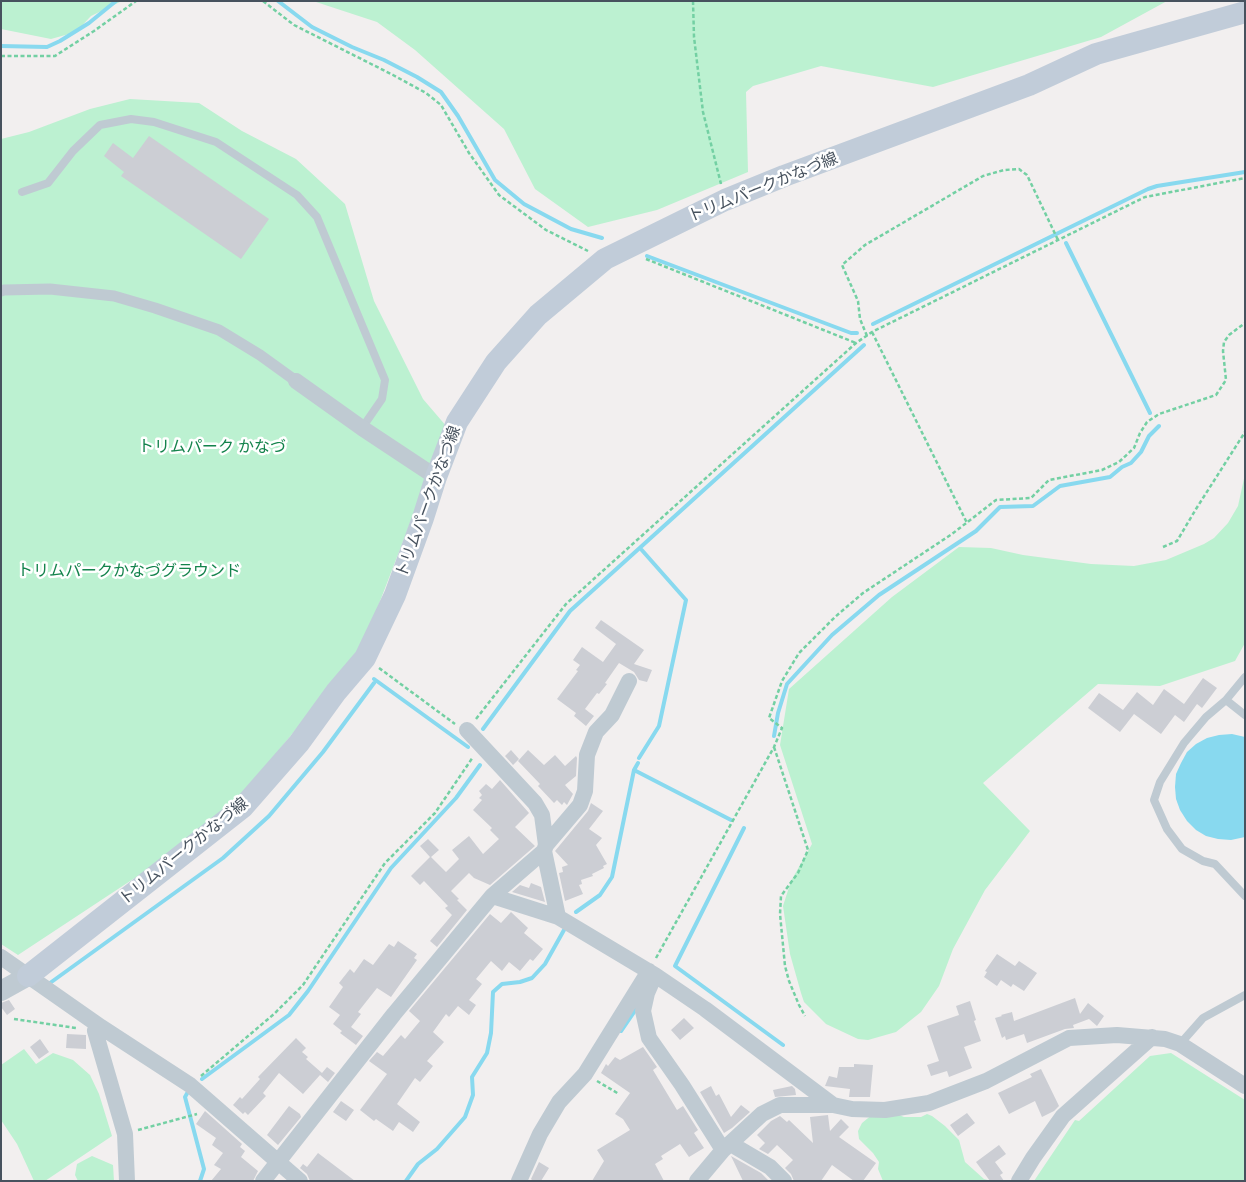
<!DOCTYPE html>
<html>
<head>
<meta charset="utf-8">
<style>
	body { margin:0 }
	#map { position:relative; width:1246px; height:1182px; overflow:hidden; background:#f2efef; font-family:"Varela Round",sans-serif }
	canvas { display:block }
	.frame { position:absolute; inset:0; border:2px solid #47525e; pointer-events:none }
</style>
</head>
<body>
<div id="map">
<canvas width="1246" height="1182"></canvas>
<div class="frame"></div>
</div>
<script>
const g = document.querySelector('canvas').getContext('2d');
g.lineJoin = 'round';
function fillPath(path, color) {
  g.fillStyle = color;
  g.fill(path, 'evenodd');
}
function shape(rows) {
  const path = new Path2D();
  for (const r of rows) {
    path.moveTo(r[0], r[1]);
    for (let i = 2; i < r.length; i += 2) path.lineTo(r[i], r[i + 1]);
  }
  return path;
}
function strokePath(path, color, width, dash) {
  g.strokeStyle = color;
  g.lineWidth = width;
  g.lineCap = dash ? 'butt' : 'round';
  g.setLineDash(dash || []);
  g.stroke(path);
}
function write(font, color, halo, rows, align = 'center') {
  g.font = font + ' "Varela Round","Noto Sans JP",sans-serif';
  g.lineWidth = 5;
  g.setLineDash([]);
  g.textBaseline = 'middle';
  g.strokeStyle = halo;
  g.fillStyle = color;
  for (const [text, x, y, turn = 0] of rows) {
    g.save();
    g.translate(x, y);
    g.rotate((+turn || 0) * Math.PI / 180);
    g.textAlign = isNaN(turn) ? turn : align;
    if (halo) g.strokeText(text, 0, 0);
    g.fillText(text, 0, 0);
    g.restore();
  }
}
fillPath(shape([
	[1,1,122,1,91,16,76,32,51,39,1,29],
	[313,1,1167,1,1101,37,933,87,821,66,753,86,746,92,748,172,657,210,588,227,535,189,504,129,415,50,377,22],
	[130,99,199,103,242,131,296,159,345,204,374,301,423,399,447,427,362,648,236,803,206,831,18,955,1,944,1,139,29,132,90,109],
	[1245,474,1245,643,1235,661,1160,686,1098,684,983,783,1030,831,985,890,953,949,939,986,921,1012,896,1032,868,1040,858,1039,826,1024,804,1002,801,993,790,954,783,906,791,881,812,844,780,745,789,689,892,597,959,547,991,548,1023,555,1091,564,1134,566,1166,560,1204,544,1214,538,1228,523,1238,506],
	[24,1049,36,1064,53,1053,73,1060,90,1075,99,1094,112,1136,45,1181,34,1181,17,1144,1,1120,1,1065],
	[1171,1053,1245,1100,1245,1181,1034,1181,1075,1120,1079,1121,1150,1056],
	[894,1113,904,1117,921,1117,927,1114,932,1116,945,1126,959,1140,965,1162,984,1179,991,1181,883,1181,878,1169,879,1162,873,1153,859,1139,858,1131,862,1123,873,1114],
	[92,1156,113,1165,114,1181,78,1181,75,1175,77,1164]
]), '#bcf1d1');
fillPath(shape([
	[1232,734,1245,737,1245,837,1231,840,1218,839,1206,836,1196,830,1187,821,1180,810,1176,799,1175,787,1176,774,1181,763,1187,752,1196,744,1207,738,1219,735]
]), '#88d9ef');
strokePath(shape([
	[278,1,312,27,352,47,384,60,417,77,441,92,458,116,495,180,524,204,571,229,602,238],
	[1,46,47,47,60,41,89,23,116,1],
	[1066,243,1150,413],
	[647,256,851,333,857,333],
	[873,324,1148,189,1157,186,1245,172],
	[374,679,468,747],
	[483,729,570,611,864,345],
	[774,736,778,713,787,684,832,635,879,595,976,531,1000,507,1033,506,1060,486,1110,477,1122,467,1131,463,1141,452,1149,436,1159,426],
	[639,758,659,726,686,600,640,548],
	[638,763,634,770,731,820],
	[744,828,675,966,783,1045],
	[576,912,600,895,612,877,634,770],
	[50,983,223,858,269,816,323,752,374,683],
	[621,1031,636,1009],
	[202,1079,289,1015,308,991,391,868,456,798,480,765],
	[189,1090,185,1097,204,1169,200,1181],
	[406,1181,418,1164,437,1149,465,1117,473,1095,472,1077,487,1053,491,1033,493,992,502,984,520,982,532,978,545,964,564,930]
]), '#88d9ef', 4);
fillPath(shape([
	[149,136,269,219,241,259,121,176,124,172,104,156,113,143,133,158],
	[601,620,644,650,634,664,652,670,647,682,639,680,634,672,619,663,605,683,607,684,599,694,597,693,585,709,594,716,586,726,574,716,576,713,557,699,578,671,576,670,580,665,573,660,582,647,603,662,616,644,595,628],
	[1203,678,1217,688,1202,708,1197,704,1184,722,1175,715,1161,734,1134,714,1120,732,1088,708,1099,693,1123,710,1137,692,1153,705,1164,689,1184,704],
	[511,750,519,759,513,765,505,756],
	[528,750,544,765,555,755,565,766,576,756,577,758,576,776,565,785,573,794,567,805,564,802,562,805,557,800,554,803,538,786,540,784,518,761],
	[500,780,529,813,515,827,535,846,490,885,474,878,469,873,451,891,459,899,457,900,467,910,437,947,430,941,452,915,445,908,448,906,424,881,420,885,411,876,430,857,420,846,428,839,439,850,431,857,446,872,459,859,452,850,469,836,483,854,499,839,490,830,492,828,473,810,482,800,479,798,482,795,479,791,486,784,492,789],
	[591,803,603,811,589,829,602,838,596,845,607,864,603,866,604,868,592,874,593,876,581,880,582,884,579,885,583,894,565,901,559,873,563,872,562,867,568,865,555,851,588,811],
	[531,883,541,887,545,902,512,892,520,885,529,888],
	[511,912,528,928,524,933,543,949,533,961,530,959,520,971,509,962,502,971,491,961,476,979,482,984,469,1000,476,1005,469,1015,458,1006,449,1017,446,1014,433,1032,444,1042,427,1061,433,1066,420,1082,415,1078,397,1104,420,1122,413,1132,399,1122,393,1131,376,1119,374,1121,360,1110,387,1074,369,1061,377,1052,383,1056,401,1035,405,1039,420,1021,409,1011,490,914,501,923],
	[398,941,417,954,414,958,417,960,391,997,377,988,358,1012,361,1014,351,1027,363,1036,356,1045,340,1033,342,1031,333,1024,340,1015,329,1007,343,987,339,983,350,969,354,973,364,959,373,965,389,944,394,947],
	[997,954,1015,966,1019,961,1037,973,1024,991,1013,984,1011,987,1001,980,997,986,984,977,987,972,985,971],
	[1075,998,1080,1014,1088,1003,1104,1016,1097,1026,1089,1019,1073,1025,1074,1028,1065,1029,1027,1043,1024,1034,1006,1040,1005,1036,1002,1038,995,1018,1002,1016,1001,1015,1012,1012,1014,1021],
	[9,1000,15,1009,7,1015,1,1007,1,1003],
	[970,1001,976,1020,974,1021,981,1041,964,1047,972,1068,949,1077,947,1071,931,1076,927,1065,939,1061,927,1026,959,1015,956,1006],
	[684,1018,694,1028,680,1040,671,1030],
	[67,1034,86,1035,86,1049,66,1048],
	[296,1038,306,1048,302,1052,308,1057,306,1059,322,1073,327,1067,335,1073,328,1082,320,1075,303,1094,279,1073,263,1093,266,1096,248,1115,245,1112,243,1114,233,1105,240,1097,242,1099,260,1079,258,1077],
	[40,1039,49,1052,39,1059,30,1047],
	[643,1047,657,1067,653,1070,677,1110,683,1106,698,1130,694,1133,704,1148,689,1157,680,1144,661,1156,663,1159,655,1164,664,1181,592,1181,604,1161,597,1150,630,1130,623,1119,615,1114,630,1093,601,1073,606,1064,608,1066,615,1057,620,1060],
	[854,1064,873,1065,870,1097,849,1097,850,1089,825,1086,829,1076,837,1078,839,1067,854,1067],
	[1041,1069,1059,1106,1054,1111,1042,1117,1035,1101,1009,1114,998,1093,1032,1077,1030,1074],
	[711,1086,716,1096,719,1094,731,1117,741,1105,750,1112,732,1128,724,1133,700,1092],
	[792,1086,795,1089,796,1095,775,1097,773,1090],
	[341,1101,354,1110,346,1121,333,1112],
	[289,1106,300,1114,301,1117,278,1145,267,1135],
	[205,1111,242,1144,240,1147,245,1151,241,1157,258,1171,253,1181,211,1181,221,1169,214,1165,223,1153,212,1145,216,1138,196,1124],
	[967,1113,975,1123,958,1136,950,1125],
	[828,1115,830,1131,841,1119,849,1127,839,1137,876,1163,863,1181,854,1181,832,1165,821,1181,794,1181,791,1174,785,1168,793,1160,777,1145,768,1154,759,1149,765,1143,757,1135,771,1121,780,1116,787,1122,789,1120,813,1143,810,1117],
	[999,1145,1006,1154,995,1162,1003,1173,1000,1175,1004,1181,990,1181,976,1162],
	[318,1153,355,1181,310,1181,307,1174,300,1168,303,1164,307,1167],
	[731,1156,761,1173,769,1181,743,1181],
	[539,1162,549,1168,541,1181,533,1181,531,1179]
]), '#ccced4');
strokePath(shape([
	[263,1,294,25,393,75,426,93,441,105,469,153,499,195,546,230,588,251],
	[693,1,694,37,703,112,721,184],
	[1,56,55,56,94,31,136,1],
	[646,259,856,343],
	[872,332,967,523],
	[867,336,860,319,858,301,842,265,865,245,983,176,1004,170,1019,169,1027,175,1058,240],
	[1163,547,1177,541,1196,509,1245,432],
	[379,668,455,724],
	[476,719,566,604,856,343,872,332,1145,197,1245,178],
	[774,747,808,850,798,873,781,896,780,914,785,966,789,981,799,1005,805,1016],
	[656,958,774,747,782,728,769,718,782,681,799,653,835,617,863,593,952,534,996,500,1031,498,1049,480,1102,470,1119,462,1134,448,1140,433,1147,422,1159,414,1216,395,1226,380,1223,351,1224,342,1229,335,1245,323],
	[14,1019,76,1028],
	[201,1076,274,1014,303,985,385,863,435,813,473,757],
	[597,1081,619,1094],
	[138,1130,197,1114]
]), '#73d0a3', 2.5, [4, 2.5]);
strokePath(shape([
	[22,192,48,183,73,151,100,125,131,119,154,122,216,142,297,195,317,217,385,380,382,399,362,428],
	[1245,677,1226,700,1206,717,1184,743,1160,782,1154,800,1167,829,1182,849,1203,861,1215,864,1245,896],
	[1226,700,1245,715],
	[1180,1044,1203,1018,1245,995]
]), '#bfcad2', 8);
strokePath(shape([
	[1,291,4,290,50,289,114,296,155,308,219,330,260,355,296,381]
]), '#bfcad2', 11);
strokePath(shape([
	[296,381,362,428,436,477],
	[467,730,535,803,542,815,546,845],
	[492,896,544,851],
	[558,917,544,851,546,845,580,805,585,791,587,755,596,732,612,715,629,681],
	[1,957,101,1027,190,1085,300,1181],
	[654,977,647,993,643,1011,649,1038,682,1085,723,1150],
	[101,1027,95,1031,125,1134,127,1181],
	[731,1144,770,1167,784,1181],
	[263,1181,394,1014,492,896,558,917,655,975,705,1009,833,1105],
	[519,1181,540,1134,559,1102,585,1074,649,971],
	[697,1181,723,1150,762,1114,780,1105,833,1105,852,1109,885,1110,929,1103,986,1081,1069,1038,1117,1035,1165,1039,1180,1044,1245,1086],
	[1019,1181,1033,1158,1063,1116,1152,1037]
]), '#bfcad2', 16);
strokePath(shape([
	[1,991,28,976]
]), '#bfcad2', 20);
strokePath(shape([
	[28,976,243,807,299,743,336,692,365,658,395,595,423,518,436,477,457,422,496,362,538,315,605,259,725,200,784,176,1029,85,1096,54,1245,12]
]), '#c1ccd9', 22);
write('16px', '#47525e', '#fff', [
	["トリムパークかなづ線",763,188,-22],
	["トリムパークかなづ線",429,502,-70],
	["トリムパークかなづ線",184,852,-39]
]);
write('16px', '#14834c', '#fff', [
	["トリムパーク かなづ",212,448],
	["トリムパークかなづグラウンド",129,572]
]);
</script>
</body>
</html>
